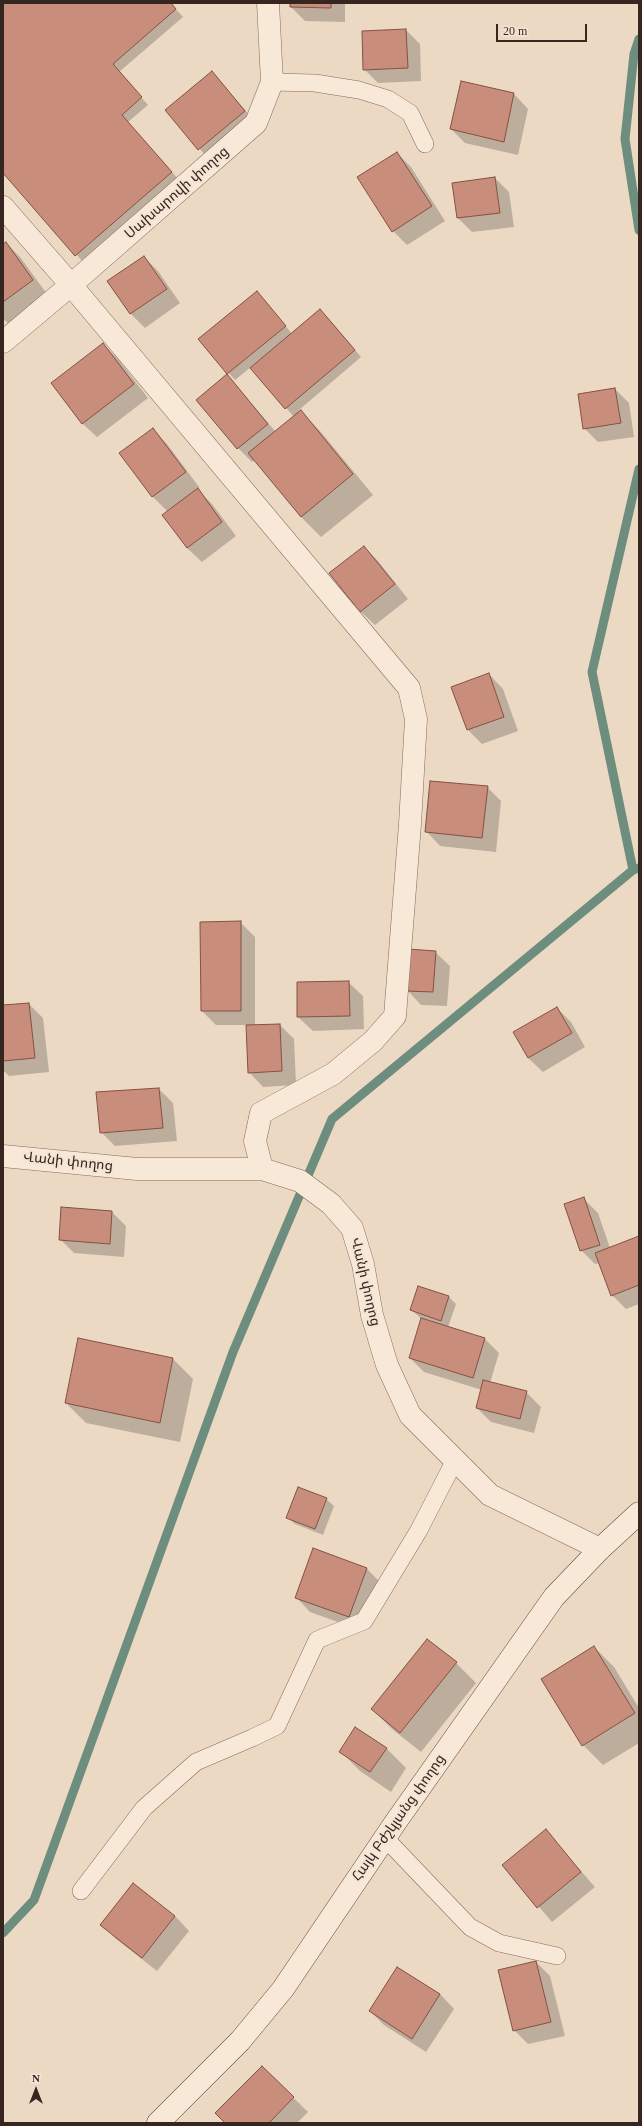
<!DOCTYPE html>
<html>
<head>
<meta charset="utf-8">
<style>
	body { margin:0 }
	#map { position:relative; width:642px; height:2126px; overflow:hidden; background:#ecd9c4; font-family:"Times New Roman",serif }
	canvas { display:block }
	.frame { position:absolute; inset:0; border:4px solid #37261f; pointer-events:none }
	.north { position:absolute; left:16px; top:2070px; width:40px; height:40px; -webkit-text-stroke:3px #f4e4d3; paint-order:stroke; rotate:0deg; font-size:11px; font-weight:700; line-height:16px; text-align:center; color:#37261f }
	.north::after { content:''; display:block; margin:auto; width:14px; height:18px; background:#37261f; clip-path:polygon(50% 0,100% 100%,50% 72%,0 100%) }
	.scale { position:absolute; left:496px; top:24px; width:91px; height:18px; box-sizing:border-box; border:2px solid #37261f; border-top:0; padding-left:5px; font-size:12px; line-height:14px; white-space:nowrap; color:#37261f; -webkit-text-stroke:3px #f4e4d3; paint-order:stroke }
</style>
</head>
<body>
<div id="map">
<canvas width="642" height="2126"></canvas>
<div class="frame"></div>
<div class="north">N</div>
<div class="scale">20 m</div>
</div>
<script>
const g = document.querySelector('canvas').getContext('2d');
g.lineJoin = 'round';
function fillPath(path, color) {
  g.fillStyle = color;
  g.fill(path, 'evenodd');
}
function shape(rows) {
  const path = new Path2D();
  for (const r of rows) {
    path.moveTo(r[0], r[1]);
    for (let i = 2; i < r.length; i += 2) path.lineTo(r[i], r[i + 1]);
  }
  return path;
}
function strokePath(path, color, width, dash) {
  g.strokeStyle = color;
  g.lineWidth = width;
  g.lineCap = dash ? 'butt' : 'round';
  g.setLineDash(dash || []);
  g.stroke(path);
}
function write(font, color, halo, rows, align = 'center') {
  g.font = font + ' "Times New Roman","Noto Sans Armenian",serif';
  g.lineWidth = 4;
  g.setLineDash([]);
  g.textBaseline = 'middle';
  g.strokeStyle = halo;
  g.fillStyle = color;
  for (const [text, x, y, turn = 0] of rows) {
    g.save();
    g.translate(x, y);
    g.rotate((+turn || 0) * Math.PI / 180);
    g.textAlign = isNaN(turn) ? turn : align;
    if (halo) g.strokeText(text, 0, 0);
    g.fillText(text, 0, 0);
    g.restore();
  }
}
fillPath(shape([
	[3,3,170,3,183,17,119,72,148,105,128,122,179,180,83,262,3,171],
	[291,3,345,3,345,22,305,21,291,7],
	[406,30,420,44,421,81,378,83,364,69],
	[212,72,259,126,213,164,166,110],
	[462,82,514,94,528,109,518,155,465,143,451,129],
	[397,153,411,167,445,221,407,245,393,231],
	[495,178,509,192,514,227,472,232,458,218,453,183],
	[6,243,20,257,47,294,8,323,3,319,3,245],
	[144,257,158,271,180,303,145,328,131,314,109,282],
	[264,299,292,334,327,317,361,357,299,410,320,431,373,495,321,537,301,517,255,460,252,462,238,448,198,400,227,376,276,432,294,417,251,367,235,380,199,339],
	[103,344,118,359,148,398,97,437,82,423],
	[615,389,629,403,634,437,598,442,584,428],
	[153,429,167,444,199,487,197,489,212,504,236,536,202,562,187,548,168,512,152,496],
	[364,547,378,561,408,599,375,625,360,611],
	[489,674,503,689,518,731,482,744,467,729],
	[487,787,501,801,496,852,440,846,426,831],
	[240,922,255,937,255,1026,280,1025,294,1039,296,1085,263,1087,249,1072,247,1025,216,1025,202,1011],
	[435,952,450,966,447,1006,421,1005,407,990],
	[348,982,363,996,364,1029,313,1031,298,1017],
	[29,1004,43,1018,49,1072,9,1076,3,1070,3,1006],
	[557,1008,571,1022,585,1047,543,1072,528,1058],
	[159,1089,173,1103,177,1141,115,1146,101,1132,98,1093],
	[584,1199,598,1213,610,1248,639,1237,639,1304,626,1309,612,1295,599,1263,595,1264,581,1250],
	[62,1208,112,1212,126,1226,124,1257,74,1253,60,1239],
	[449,1297,456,1304,448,1327,485,1339,499,1353,490,1383,526,1392,541,1407,534,1433,491,1422,477,1408,482,1390,424,1372,410,1358,422,1319,411,1310],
	[79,1339,173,1359,193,1379,180,1442,86,1423,66,1403],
	[326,1499,334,1506,323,1535,295,1524,287,1517],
	[314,1549,367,1569,381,1583,363,1631,310,1612,296,1597],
	[594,1647,614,1667,639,1708,639,1743,603,1765,583,1745],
	[456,1663,476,1683,421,1752,392,1729,372,1709],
	[386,1748,406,1768,391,1792,360,1771,340,1751],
	[545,1830,595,1887,552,1922,503,1865],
	[134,1884,175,1916,189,1931,157,1971,116,1939,102,1925],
	[536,1962,550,1976,565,2036,528,2044,514,2030],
	[440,1994,454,2009,426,2052,384,2025,370,2011],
	[262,2067,308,2112,297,2123,227,2123]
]), '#0003');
strokePath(shape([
	[639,39,634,54,625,139,639,230],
	[633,870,592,672,639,469],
	[3,1933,34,1900,233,1352,332,1119,633,870,639,868]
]), '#6d8d7f', 9);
const building = shape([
	[3,3,171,3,176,9,113,64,142,97,122,115,172,172,75,256,3,173,3,3],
	[290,3,331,3,331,8,290,7,290,3],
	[406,29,408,68,363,70,362,31,406,29],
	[212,71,245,111,198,150,165,110,212,71],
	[461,81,514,93,504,142,450,129,461,81],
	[397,152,432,206,392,232,357,177,397,152],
	[495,177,500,213,457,218,452,183,495,177],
	[6,242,33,280,3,302,3,244,6,242],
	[144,256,167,289,130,314,107,281,144,256],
	[257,291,286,326,227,374,198,339,257,291],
	[320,309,355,350,285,409,250,368,320,309],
	[103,343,134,384,82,424,51,383,103,343],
	[227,374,268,424,237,449,196,400,227,374],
	[615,388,621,423,583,429,578,394,615,388],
	[301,410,353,474,301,517,248,453,301,410],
	[153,428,186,472,152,497,119,453,153,428],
	[198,488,222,522,187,548,162,515,198,488],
	[364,546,395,584,360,612,329,573,364,546],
	[489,673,504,717,467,730,451,687,489,673],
	[430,781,488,786,482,838,425,832,430,781],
	[241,921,241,1011,201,1011,200,922,241,921],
	[408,949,436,951,433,992,406,991,408,949],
	[349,981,350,1016,297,1017,297,982,349,981],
	[29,1003,35,1058,3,1061,3,1005,29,1003],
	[557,1007,572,1033,528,1058,513,1032,557,1007],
	[280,1024,282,1071,248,1073,246,1025,280,1024],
	[159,1088,163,1128,100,1133,96,1092,159,1088],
	[584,1197,600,1245,580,1251,564,1204,584,1197],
	[61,1207,112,1211,110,1244,59,1240,61,1207],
	[639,1236,639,1285,611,1296,595,1253,639,1236],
	[418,1286,449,1296,441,1321,410,1310,418,1286],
	[421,1318,485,1338,473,1378,409,1358,421,1318],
	[78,1338,173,1358,160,1423,65,1403,78,1338],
	[483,1380,527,1391,520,1419,476,1408,483,1380],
	[298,1487,327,1498,315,1529,286,1518,298,1487],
	[313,1548,367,1568,349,1617,295,1598,313,1548],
	[427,1639,457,1662,400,1733,371,1709,427,1639],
	[594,1646,635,1713,582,1746,541,1679,594,1646],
	[355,1727,387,1748,370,1772,339,1752,355,1727],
	[546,1829,581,1872,537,1908,502,1865,546,1829],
	[133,1883,175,1916,142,1958,100,1925,133,1883],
	[536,1961,551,2022,513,2031,498,1970,536,1961],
	[397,1967,440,1994,412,2039,369,2011,397,1967],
	[262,2066,294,2097,269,2123,225,2123,215,2113,262,2066]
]);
fillPath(building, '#c98d7b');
strokePath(building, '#845042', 1);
const service = shape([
	[272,82,315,83,359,90,388,99,410,113,425,144],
	[385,1838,470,1927,499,1943,557,1956],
	[81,1891,144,1808,196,1762,252,1738,277,1726,317,1640,364,1621,419,1530,455,1460]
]);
const minor = shape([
	[3,207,71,285,409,688,416,719,410,824,395,1016,373,1041,333,1074,261,1113,255,1141,262,1169],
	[3,342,71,285,256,123,272,82,268,3],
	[3,1156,137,1169,262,1169,300,1181,331,1204,352,1228,363,1264,372,1315,387,1365,410,1415,490,1495,600,1549]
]);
const secondary = shape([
	[158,2123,240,2041,283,1989,395,1823,554,1597,600,1549,639,1513]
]);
strokePath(service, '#866a5b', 18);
strokePath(minor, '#866a5b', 23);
strokePath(secondary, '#684b3e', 23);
strokePath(service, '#f7e8d7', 17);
strokePath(minor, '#f7e8d7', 22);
strokePath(secondary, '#f7e8d7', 22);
write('14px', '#37261f', '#f4e4d3', [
	["Սախարովի փողոց",177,193,-41],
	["Վանի փողոց",68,1162,6],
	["Վանի փողոց",365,1282,77],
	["Հայկ Բժշկյանց փողոց",399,1818,-55]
]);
</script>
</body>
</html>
